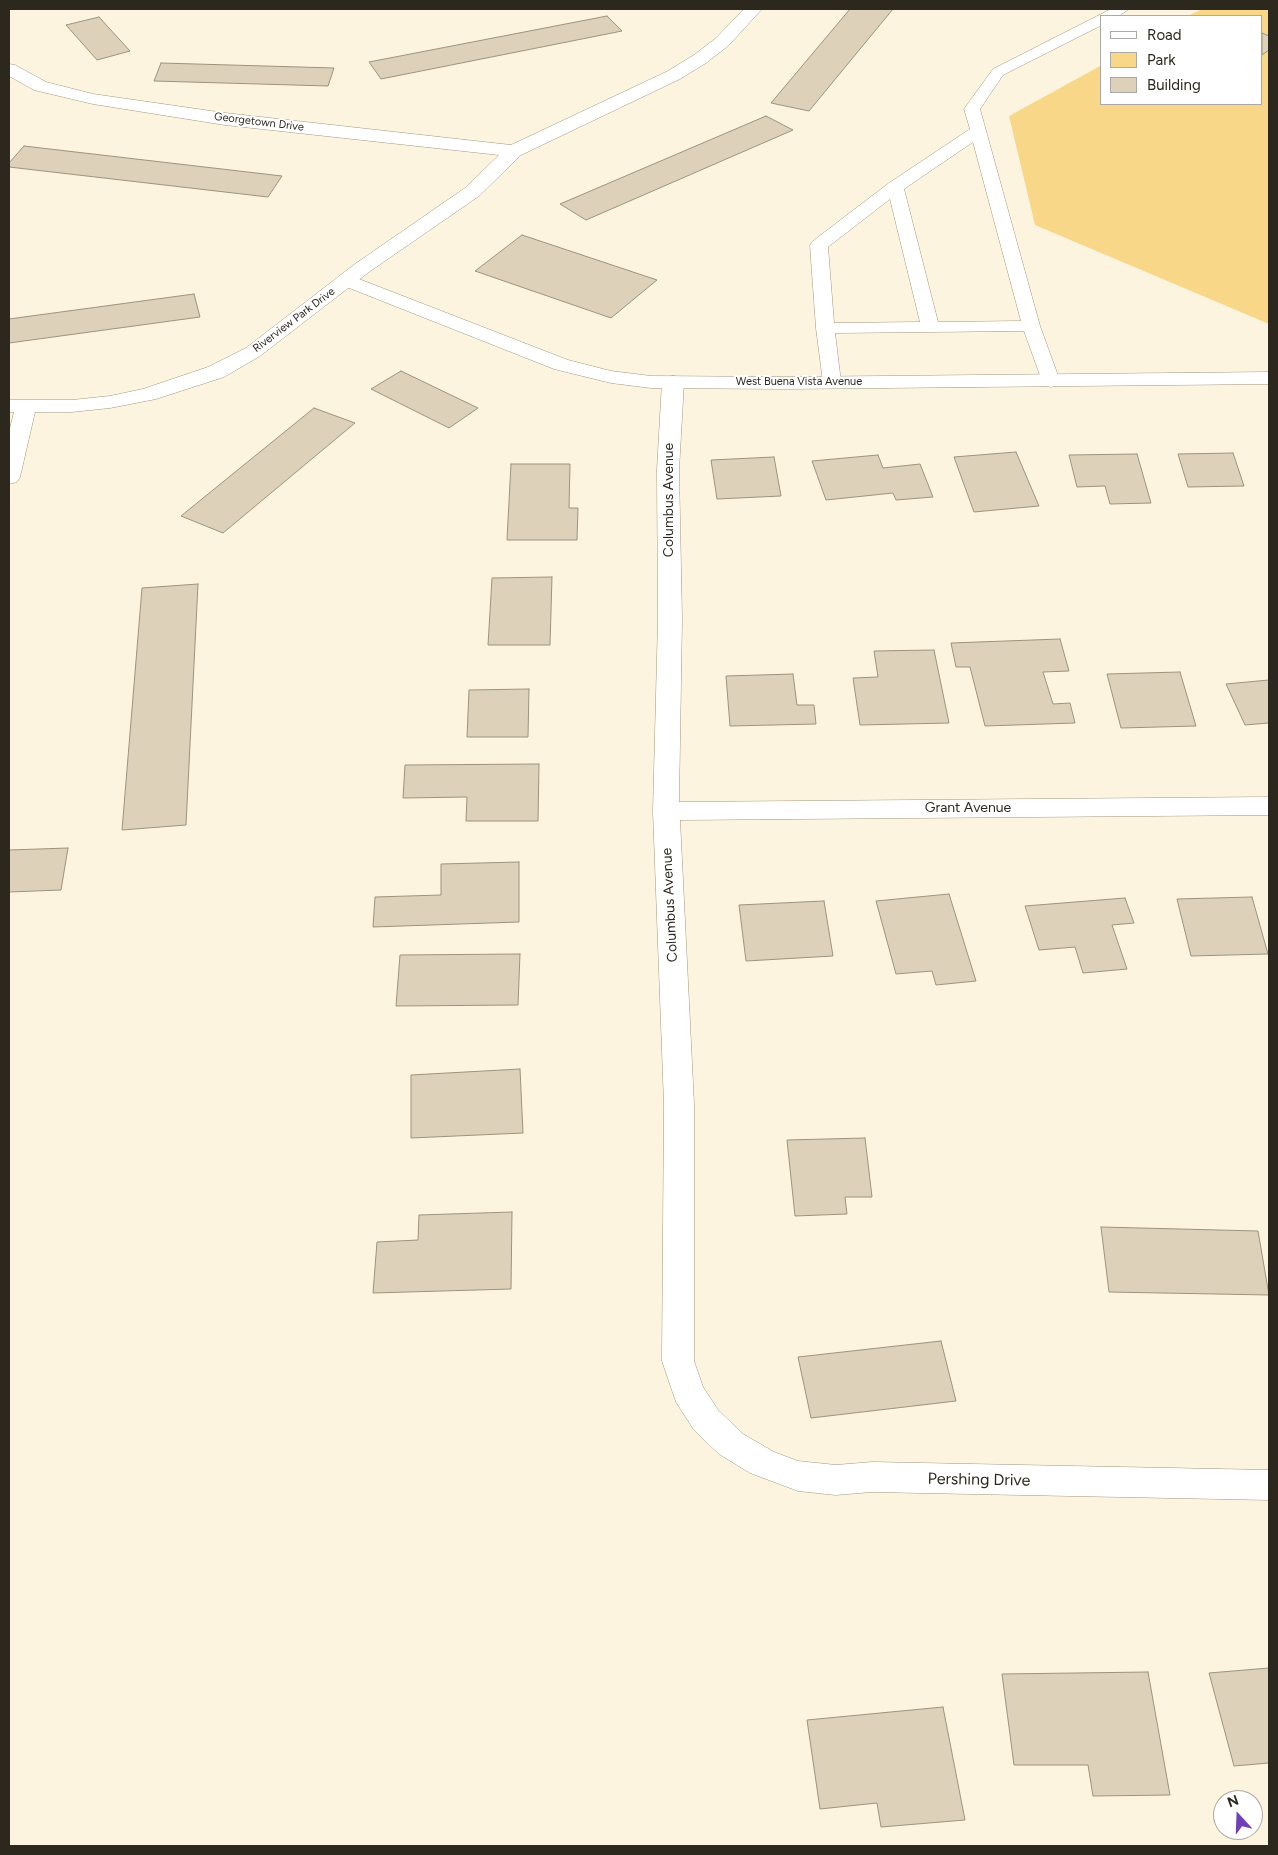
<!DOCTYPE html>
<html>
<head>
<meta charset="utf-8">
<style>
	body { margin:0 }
	#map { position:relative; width:1278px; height:1855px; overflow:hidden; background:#fdf4e0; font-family:Figtree,sans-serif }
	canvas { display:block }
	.frame { position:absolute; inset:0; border:10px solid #2c281e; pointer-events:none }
	.legend { position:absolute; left:1100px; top:15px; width:162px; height:90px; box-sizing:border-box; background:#fff; border:1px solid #aba9a5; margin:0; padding:6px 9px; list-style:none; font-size:15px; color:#2c281e }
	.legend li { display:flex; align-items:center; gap:10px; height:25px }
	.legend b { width:25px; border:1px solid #aba9a5 }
	.north { position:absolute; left:1213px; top:1790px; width:50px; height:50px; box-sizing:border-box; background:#fff; border:1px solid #aba9a5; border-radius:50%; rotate:340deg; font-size:14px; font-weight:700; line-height:20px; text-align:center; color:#2c281e }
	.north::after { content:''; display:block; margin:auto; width:18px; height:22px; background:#6f40b7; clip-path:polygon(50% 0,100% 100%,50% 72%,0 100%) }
</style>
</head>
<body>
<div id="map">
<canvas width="1278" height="1855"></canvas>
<div class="frame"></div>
<ul class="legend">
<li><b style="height:6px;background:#fff"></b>Road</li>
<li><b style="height:14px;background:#f8d789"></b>Park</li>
<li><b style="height:14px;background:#ddd2b9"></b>Building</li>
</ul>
<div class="north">N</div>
</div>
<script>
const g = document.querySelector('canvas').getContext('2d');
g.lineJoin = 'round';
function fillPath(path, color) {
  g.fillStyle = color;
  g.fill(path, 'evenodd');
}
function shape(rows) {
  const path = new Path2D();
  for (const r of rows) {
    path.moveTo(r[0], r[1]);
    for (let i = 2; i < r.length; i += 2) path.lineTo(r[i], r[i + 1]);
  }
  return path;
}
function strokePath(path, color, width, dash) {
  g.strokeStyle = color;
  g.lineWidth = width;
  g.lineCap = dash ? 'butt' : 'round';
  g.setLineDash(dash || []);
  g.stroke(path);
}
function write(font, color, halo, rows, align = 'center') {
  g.font = font + ' Figtree,sans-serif';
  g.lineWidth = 4;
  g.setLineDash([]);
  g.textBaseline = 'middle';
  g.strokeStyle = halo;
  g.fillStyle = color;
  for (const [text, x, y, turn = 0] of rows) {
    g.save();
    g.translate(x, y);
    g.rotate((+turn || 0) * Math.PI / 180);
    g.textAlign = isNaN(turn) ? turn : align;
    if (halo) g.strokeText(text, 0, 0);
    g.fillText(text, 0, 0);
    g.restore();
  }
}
fillPath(shape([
	[1202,9,1269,9,1269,324,1035,225,1009,116,1102,65,1102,104,1262,104,1262,16,1188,16]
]), '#f8d789');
const building = shape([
	[850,9,893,9,809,111,771,103,850,9],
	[607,16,622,31,381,79,369,62,607,16],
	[99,17,130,51,97,60,66,25,99,17],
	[1262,33,1269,36,1269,50,1262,55,1262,33],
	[161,63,334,68,328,86,154,81,161,63],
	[766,116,793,130,586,220,560,204,766,116],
	[24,146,282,176,268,197,9,167,9,163,24,146],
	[522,235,657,280,611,318,475,271,522,235],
	[194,294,200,317,9,343,9,319,194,294],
	[401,371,478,408,449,428,371,389,401,371],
	[314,408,355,423,223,533,181,516,314,408],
	[1016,452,1039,506,974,512,954,457,1016,452],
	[1233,453,1244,486,1188,487,1178,454,1233,453],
	[1137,454,1151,503,1110,504,1105,486,1077,487,1069,455,1137,454],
	[878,455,883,468,920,464,933,497,896,500,893,493,826,500,812,461,878,455],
	[774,457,781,496,717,499,711,460,774,457],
	[511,464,570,464,569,508,578,508,577,540,507,540,511,464],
	[552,577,550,645,488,645,492,578,552,577],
	[198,584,186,825,122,830,142,588,198,584],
	[1060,639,1069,671,1043,672,1053,704,1070,703,1075,723,985,726,970,667,956,667,951,643,1060,639],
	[934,650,949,723,860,725,853,678,878,677,874,651,934,650],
	[1180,672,1196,726,1121,728,1107,674,1180,672],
	[793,674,797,705,814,705,816,724,730,726,726,676,793,674],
	[1269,680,1269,723,1245,725,1226,684,1269,680],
	[529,689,528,737,467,737,469,690,529,689],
	[539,764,538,821,466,821,467,797,403,798,405,765,539,764],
	[68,848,61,890,9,892,9,850,68,848],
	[519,862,519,922,373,927,375,897,441,895,441,864,519,862],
	[949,894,976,981,936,985,932,971,896,974,876,901,949,894],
	[1252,897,1268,954,1191,956,1177,899,1252,897],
	[1125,898,1134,923,1112,925,1127,969,1083,973,1075,947,1039,950,1025,906,1125,898],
	[824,901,833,956,746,961,739,905,824,901],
	[520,954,518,1005,396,1006,400,955,520,954],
	[520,1069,523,1133,411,1138,411,1075,520,1069],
	[865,1138,872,1197,845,1197,847,1214,795,1216,787,1140,865,1138],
	[512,1212,511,1289,373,1293,377,1242,418,1240,419,1215,512,1212],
	[1101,1227,1258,1231,1269,1295,1109,1292,1101,1227],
	[941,1341,956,1401,811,1418,798,1357,941,1341],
	[1269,1668,1269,1763,1234,1766,1209,1673,1269,1668],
	[1148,1672,1170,1795,1093,1796,1088,1765,1014,1765,1002,1674,1148,1672],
	[943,1707,965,1820,881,1827,877,1803,820,1809,807,1720,943,1707]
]);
fillPath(building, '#ddd2b9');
strokePath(building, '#9d937b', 1);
const service = shape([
	[1111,9,1129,9,1119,16,1102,16,1102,25,1003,75,980,109,1040,326,1060,381,1058,385,1051,387,1044,385,1042,381,1024,331,835,333,841,382,839,386,832,388,825,386,823,382,816,328,810,245,813,241,889,183,970,129,964,109,993,69,1111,9],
	[973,142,1021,321,938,322,904,189,973,142],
	[890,199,920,322,834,323,828,247,890,199]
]);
const minor = shape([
	[744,9,762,9,728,46,706,63,680,79,521,155,479,196,369,272,260,356,224,377,156,399,110,408,72,412,35,412,20,477,17,482,9,484,9,432,14,412,9,412,9,400,72,400,110,396,143,389,208,367,246,348,355,264,465,188,499,155,225,125,93,104,34,90,9,76,9,64,15,65,46,82,93,94,225,113,511,145,668,71,694,55,716,38,744,9],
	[673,376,681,377,684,382,679,470,682,619,679,802,1269,797,1269,815,680,820,694,1104,694,1361,703,1387,718,1410,743,1434,774,1452,798,1461,836,1465,872,1462,1269,1470,1269,1500,872,1492,836,1495,798,1491,750,1473,719,1454,694,1430,676,1402,662,1361,664,1104,653,811,658,619,657,470,662,382,665,377,673,376]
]);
const tertiary = shape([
	[346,274,568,360,611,371,651,376,786,377,1269,372,1269,384,786,389,651,388,611,383,554,369,339,284,336,280,339,276,346,274]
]);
strokePath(service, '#a2977f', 1);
strokePath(minor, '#a2977f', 1);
strokePath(tertiary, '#a2977f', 1);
fillPath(service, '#fff');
fillPath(minor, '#fff');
fillPath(tertiary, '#fff');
write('11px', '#2c281e', '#fff', [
	["Georgetown Drive",259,122,7],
	["Riverview Park Drive",294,320,-37],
	["West Buena Vista Avenue",799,382]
]);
write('14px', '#2c281e', '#fff', [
	["Columbus Avenue",669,500,-90],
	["Grant Avenue",968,808],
	["Columbus Avenue",670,905,-93]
]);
write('16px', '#2c281e', '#fff', [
	["Pershing Drive",979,1480,1]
]);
</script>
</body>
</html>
